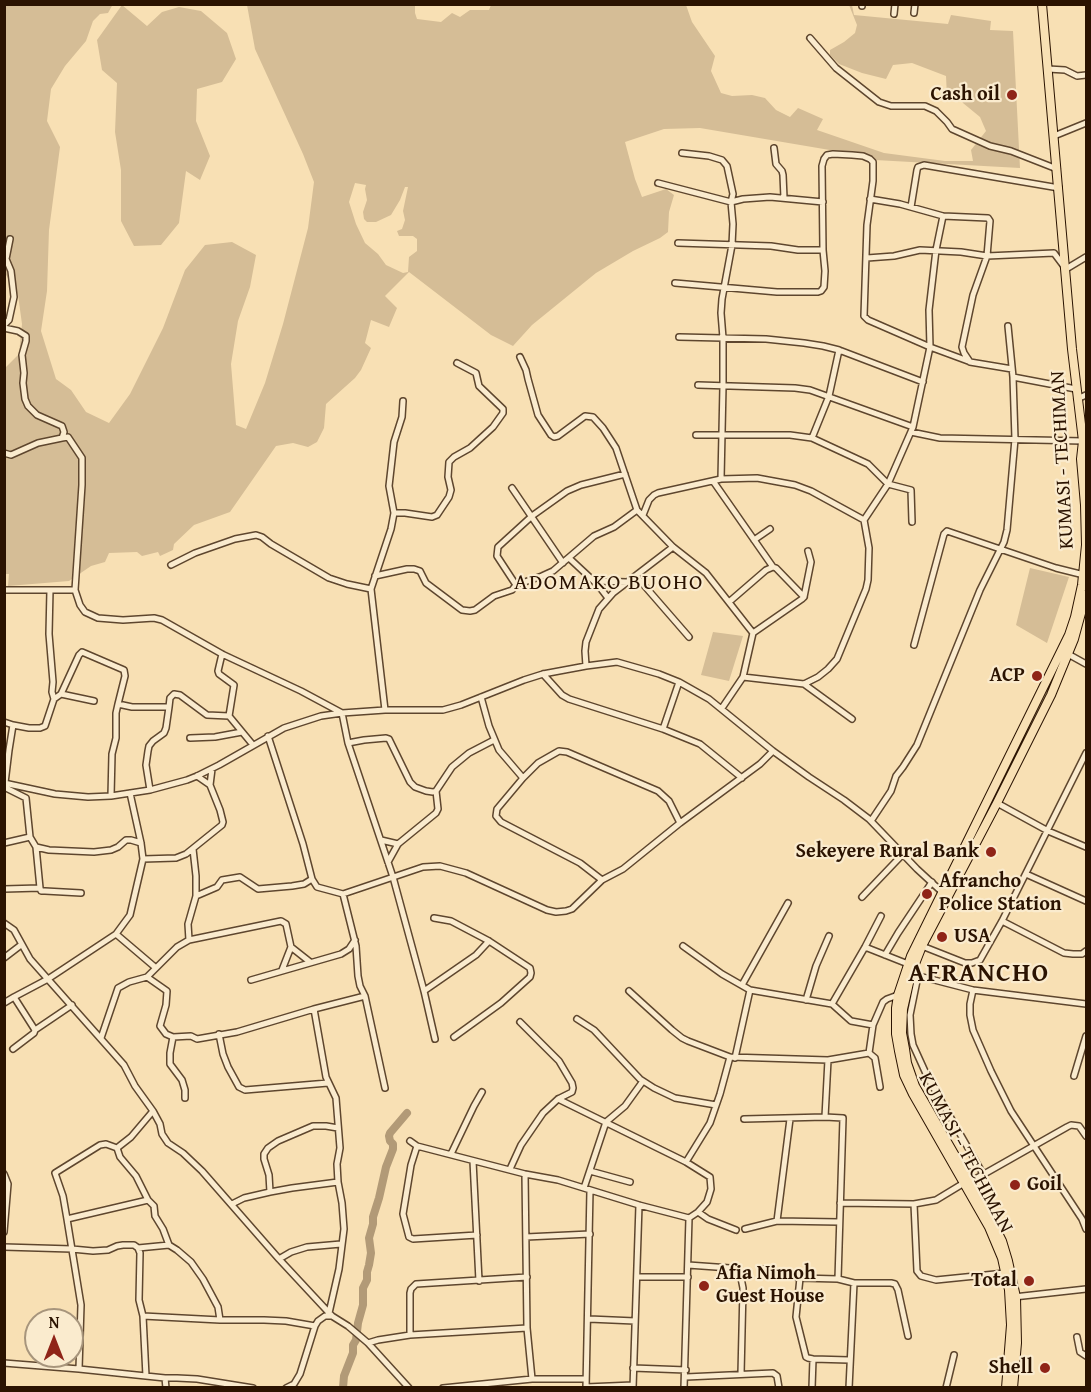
<!DOCTYPE html>
<html>
<head>
<meta charset="utf-8">
<style>
	body { margin:0 }
	#map { position:relative; width:1091px; height:1392px; overflow:hidden; background:#f8e0b4; font-family:"Gentium Book Plus",serif }
	canvas { display:block }
	.frame { position:absolute; inset:0; border:6px solid #2b1301; pointer-events:none }
	.north { position:absolute; left:24px; top:1308px; width:60px; height:60px; box-sizing:border-box; background:#faebce; border:2px solid #a7957c; border-radius:50%; rotate:0deg; font-size:16px; font-weight:700; line-height:24px; text-align:center; color:#2b1301 }
	.north::after { content:''; display:block; margin:auto; width:21px; height:27px; background:#8f2418; clip-path:polygon(50% 0,100% 100%,50% 72%,0 100%) }
</style>
</head>
<body>
<div id="map">
<canvas width="1091" height="1392"></canvas>
<div class="frame"></div>
<div class="north">N</div>
</div>
<script>
const g = document.querySelector('canvas').getContext('2d');
g.lineJoin = 'round';
function fillPath(path, color) {
  g.fillStyle = color;
  g.fill(path, 'evenodd');
}
function shape(rows) {
  const path = new Path2D();
  for (const r of rows) {
    path.moveTo(r[0], r[1]);
    for (let i = 2; i < r.length; i += 2) path.lineTo(r[i], r[i + 1]);
  }
  return path;
}
function strokePath(path, color, width, dash) {
  g.strokeStyle = color;
  g.lineWidth = width;
  g.lineCap = dash ? 'butt' : 'round';
  g.setLineDash(dash || []);
  g.stroke(path);
}
function write(font, color, halo, rows, align = 'center') {
  g.font = font + ' "Gentium Book Plus",serif';
  g.lineWidth = 4.5;
  g.setLineDash([]);
  g.textBaseline = 'middle';
  g.strokeStyle = halo;
  g.fillStyle = color;
  for (const [text, x, y, turn = 0] of rows) {
    g.save();
    g.translate(x, y);
    g.rotate((+turn || 0) * Math.PI / 180);
    g.textAlign = isNaN(turn) ? turn : align;
    if (halo) g.strokeText(text, 0, 0);
    g.fillText(text, 0, 0);
    g.restore();
  }
}
fillPath(shape([
	[113,4,108,13,100,14,93,21,86,41,65,66,51,89,47,121,60,147,49,230,47,291,41,331,56,379,71,390,86,412,109,423,130,394,163,328,185,270,205,245,232,242,256,255,250,287,238,321,231,364,236,425,246,429,265,383,283,324,308,228,314,182,303,154,255,49,247,5,415,5,415,13,417,19,441,22,452,13,460,17,470,10,489,10,491,5,686,5,692,22,715,56,711,71,721,93,732,96,752,95,765,98,776,110,790,117,798,108,823,119,817,130,884,153,945,161,973,161,971,150,986,131,980,117,963,103,958,95,947,97,946,76,912,63,893,65,886,79,862,73,839,64,830,55,830,50,844,42,855,33,857,25,849,5,852,5,854,15,948,24,951,15,991,21,990,30,1013,31,1020,168,875,160,871,157,700,128,664,129,625,142,635,179,642,197,666,189,674,195,669,212,668,232,660,238,633,251,596,273,532,325,513,346,491,335,409,272,385,296,397,308,389,327,371,320,365,343,371,348,361,370,355,378,326,404,324,428,317,442,308,447,293,443,276,446,230,512,194,525,174,544,173,550,160,556,158,552,142,556,137,552,109,553,105,562,91,566,69,581,8,586,9,574,4,574,5,368,19,354,22,324,18,295,5,273,5,5],
	[355,183,366,185,365,189,367,200,363,212,364,219,367,222,376,222,391,215,400,200,405,187,408,187,403,211,405,220,402,229,397,231,399,236,413,236,417,239,417,251,409,257,408,272,403,273,386,265,378,254,365,243,356,224,349,202],
	[122,5,147,26,162,12,179,7,201,11,227,33,236,59,222,82,197,89,196,121,210,156,200,180,186,171,179,223,161,245,134,246,121,221,121,170,115,132,117,83,102,70,97,40],
	[1030,568,1069,577,1047,643,1016,625],
	[713,632,743,636,729,681,701,675]
]), '#d5bd96');
strokePath(shape([
	[343,1388,344,1376,353,1353,353,1345,356,1340,358,1323,363,1305,363,1288,367,1280,367,1272,369,1265,371,1253,369,1238,373,1224,373,1217,379,1198,386,1167,393,1149,393,1144,390,1141,389,1136,390,1133,407,1113]
]), '#b29a77', 8);
const minor = shape([
	[862,6,862,4],
	[914,13,915,4],
	[894,14,895,4],
	[810,38,836,68,879,102,891,106,925,106,936,111,947,122,952,129,990,146,1011,151,1057,169],
	[1048,69,1065,70,1077,76,1086,75],
	[1054,136,1086,123],
	[774,148,776,164,782,171,783,175,784,198],
	[682,153,709,156,722,160,727,166,733,194,731,202,733,224,732,245,722,299,721,313,723,338,723,386,721,479],
	[658,183,731,202,743,199,770,197,823,202],
	[870,199,900,204,943,216,988,218,990,221,987,256,973,295,962,347,964,353,970,362,1012,369],
	[911,207,917,170,918,167,924,165,1059,188],
	[943,216,936,250,929,310,930,347,968,361],
	[678,243,771,246,798,250,823,250],
	[867,258,894,256,920,250,961,252,987,256,1054,253,1066,269,1086,257],
	[675,283,777,292,818,292,821,291,824,287,825,271,823,250,822,166,824,159,827,155,833,154,852,155,863,156,870,159,873,162,873,181,867,225,864,316,868,320,930,347,913,427,888,484,864,520],
	[4,325,9,320,14,297,11,271,6,259,10,239],
	[4,328,18,331,26,336,26,341,22,355,24,373,23,383,25,399,28,406,37,415,62,426,64,432,62,438,38,443,11,455,4,453],
	[679,337,766,339,804,343,823,346,839,350,923,382],
	[520,357,526,370,528,379,538,415,551,435,554,437,558,436,585,416,593,417,603,428,616,448,637,510,673,547,706,573,753,633,743,677,722,708],
	[1013,377,1076,389],
	[698,385,795,388,810,390,913,427],
	[1077,399,1086,395],
	[911,432,940,438,1083,441],
	[696,435,790,435,812,438,868,464,888,484,911,490,912,522],
	[62,438,68,437,82,458,82,485,75,590,80,605,85,612,98,618,123,620,154,618,162,620,222,654,301,691,342,713,348,743,393,877,424,991,435,1039],
	[812,438,829,396,839,350],
	[713,481,773,567],
	[512,488,563,563],
	[394,513,405,513,432,517,437,515,449,497,451,490,448,477,449,462,454,457,470,448,493,427,503,413,503,409,479,386,476,373,457,363],
	[643,515,649,500,654,495,658,493,721,479,757,478,795,485,811,491,864,520,869,548,868,580,866,589,837,659,828,669,818,677,804,684,743,677],
	[754,540,770,529],
	[569,558,598,585,608,598],
	[171,565,195,553,235,539,256,535,262,537,271,544,329,578,347,584,371,589,385,710],
	[375,576,407,569,414,569,420,571,426,583,462,610,470,611,475,610,494,596,512,590,516,585,542,576,553,571,594,536,614,527,637,510],
	[636,576,689,637],
	[595,581,627,582],
	[516,585,497,556,498,547,532,516,567,491,581,485,625,474],
	[371,589,391,529,394,513,389,486,394,442,402,417,403,401],
	[4,590,75,590],
	[729,602,766,570,773,567,776,568,804,597],
	[753,633,802,599,804,597,811,562,808,551],
	[914,645,944,534,947,531,1056,568,1084,575],
	[222,654,218,671,219,674,234,685,229,716,253,745],
	[1068,654,1086,664],
	[586,666,585,651,586,642,599,609,613,593,673,547],
	[543,674,562,695,569,699,663,729,700,744,742,778],
	[804,684,852,719],
	[61,694,94,701],
	[481,697,489,726,499,750,523,778],
	[54,699,61,694,79,655,82,652,124,670,125,676,118,704],
	[4,722,13,725,9,750,5,783,6,788,26,798,30,837,36,847,40,888,41,891,45,891,81,893],
	[13,725,29,728,40,728,45,726,54,699,52,692,53,682,49,634,50,590],
	[663,729,679,682],
	[268,736,303,844,312,879,317,887,343,894,423,867,440,866,466,873,547,910,556,912,566,911,572,909,602,880,623,869,680,823,760,764,773,751],
	[190,738,215,737,242,732],
	[348,743,364,740,386,738,389,739,410,782,415,787,426,791,433,792,436,791,452,767,469,753,494,740],
	[4,783,55,794,88,797,111,796,150,790,187,780,197,776,219,765,284,728,321,716,342,713,385,710,443,710,461,705,524,680,543,674,586,666,617,662,659,674,679,682,709,699,773,751,809,777,844,800,869,819,917,869,942,892],
	[210,785,212,769],
	[150,790,146,765,148,751,149,746,153,741,164,733,166,728,169,707],
	[111,796,112,754,116,738,116,713,118,704,132,707,169,707,170,698,174,694,180,695,207,715,229,716],
	[997,803,1048,831,1086,847],
	[871,821,891,791,896,776,903,767,917,745,980,590,1004,542,1007,530,1015,439,1013,377,1008,326],
	[381,840,398,844],
	[4,843,30,837],
	[36,847,49,850,94,852,111,850,118,847,126,840,131,840,141,843],
	[143,859,176,858,186,854,222,825,223,822,220,810,210,785,197,776],
	[388,862,398,844,436,813,438,809,436,791],
	[1026,874,1086,901],
	[602,880,580,863,501,822,496,816,497,809,523,778,538,763,559,751,567,752,658,791,669,801,680,823],
	[4,889,40,888],
	[343,894,356,946,358,976,360,986,365,996,385,1088],
	[196,896,217,887,222,880,240,877,258,889,292,886,304,884,312,879],
	[862,897,903,854],
	[434,918,451,921,489,941,530,968,531,973,530,977,501,1003,454,1037],
	[1002,921,1064,953,1073,954,1082,954,1086,951],
	[4,923,14,930,30,959,124,1065,135,1086,153,1111,160,1124,162,1134,168,1143,183,1153,202,1171,279,1259,332,1316,348,1326,368,1343,409,1388],
	[116,934,156,968],
	[189,940,188,924,196,896,196,876,193,849],
	[683,946,722,974,750,990,832,1004,851,1021,873,1025],
	[922,946,965,963,972,963,980,960,1002,921,1086,753],
	[865,947,908,964],
	[885,955,898,933,932,882],
	[4,958,21,945],
	[282,970,291,947],
	[915,975,973,990,1086,1004],
	[918,976,910,1015,911,1034,913,1045,928,1078,983,1174],
	[147,977,167,991,166,1005,160,1026,166,1034,173,1037,191,1036,197,1039,237,1032,314,1009],
	[251,980,341,954,349,949,355,940],
	[742,985,788,903],
	[973,990,970,1004,970,1015,973,1030,991,1071,1011,1111,1082,1219,1086,1229],
	[424,991,476,955,489,941],
	[629,991,672,1030,682,1038,688,1041,730,1057,828,1060,869,1053],
	[806,1000,816,966,829,936],
	[4,1003,14,997],
	[832,1004,865,947,881,916],
	[577,1019,594,1030,640,1079,654,1088,675,1098,716,1105],
	[35,1030,72,1005],
	[219,1034,223,1054,228,1067,239,1087,245,1090,328,1083],
	[173,1037,170,1053,170,1064,182,1080,185,1090,185,1098],
	[101,1038,118,988,129,982,147,977,177,947,189,940,281,921,286,924,291,947,310,962],
	[13,1049,34,1033,35,1030,14,997,48,979,116,934,130,915,143,859,141,843,130,793],
	[735,1058,750,990],
	[1074,1076,1086,1036],
	[880,1087,875,1058,869,1053,873,1025,883,1002,887,999,898,995],
	[825,1117,828,1060],
	[744,1119,825,1117,843,1118,838,1279],
	[410,1141,417,1146,525,1174,558,1180,639,1205,689,1218,698,1212,707,1202,711,1189,710,1177,686,1162,558,1099],
	[417,1146,411,1165,403,1214,409,1237,413,1239,477,1235],
	[451,1154,474,1106,482,1092],
	[473,1161,479,1281],
	[686,1162,710,1123,720,1094,730,1057],
	[510,1169,521,1145,543,1113,558,1099,572,1092,573,1088,572,1083,559,1061,520,1022],
	[590,1171,630,1182],
	[4,1174,8,1184,4,1232],
	[525,1174,527,1328,532,1379],
	[970,1182,1067,1127,1071,1125,1079,1126,1086,1136],
	[584,1188,606,1122,625,1106,643,1081],
	[270,1192,269,1175,264,1159,264,1154,268,1148,278,1141,313,1126,326,1126,338,1128],
	[840,1203,914,1204,936,1200,964,1183],
	[232,1204,244,1198,270,1192,292,1188,338,1182],
	[914,1204,917,1271,921,1276,936,1280,1005,1273],
	[698,1212,708,1219,736,1230],
	[67,1219,63,1196,55,1173,100,1145,106,1144,117,1148],
	[777,1221,790,1119],
	[745,1229,777,1221,839,1222],
	[526,1237,590,1234],
	[169,1245,177,1250,191,1262,203,1279,218,1307,220,1320],
	[4,1247,72,1249,93,1251,108,1250,117,1246,123,1245,134,1245,138,1248,169,1245,163,1229,155,1216,154,1206,148,1200,136,1176,120,1157,117,1148,131,1137,153,1111],
	[138,1248,140,1253,139,1300,143,1316,146,1376],
	[279,1259,291,1252,307,1247,341,1244],
	[688,1265,730,1268,735,1271,741,1278,743,1288,741,1374],
	[762,1269,800,1278,838,1279,854,1283,891,1283,895,1284,898,1290,908,1336],
	[637,1277,688,1277],
	[800,1278,796,1317,806,1357,808,1358,813,1359,849,1360],
	[1014,1297,1086,1289],
	[329,1313,339,1269,344,1229,342,1203,338,1182,337,1164,340,1148,336,1098,326,1077,314,1009,365,996],
	[143,1316,220,1320,264,1320,286,1321,315,1326],
	[589,1319,635,1321],
	[410,1335,410,1293,411,1289,416,1284,527,1277],
	[1077,1337,1080,1352,1086,1356],
	[368,1343,378,1340,410,1335,527,1328],
	[4,1363,79,1369,165,1378],
	[633,1368,686,1370],
	[79,1369,81,1305,67,1219,148,1200],
	[686,1377,773,1373,777,1376,779,1388],
	[586,1387,633,1385],
	[166,1388,165,1378,177,1378,197,1379,253,1388],
	[286,1388,294,1384,300,1374,315,1326,318,1321,325,1316,332,1316],
	[443,1388,532,1379,586,1379],
	[586,1388,590,1190],
	[633,1388,639,1205],
	[684,1388,689,1218],
	[812,1388,813,1359],
	[849,1388,854,1283],
	[946,1388,954,1355]
]);
const highway = shape([
	[1006,1388,1011,1325,1009,1290,1002,1258,989,1227,913,1094,904,1075,899,1051,896,1034,896,1008,898,995,911,956,1069,635,1075,617,1082,585,1086,545,1085,505,1081,459,1083,441,1072,349,1042,4],
	[1013,1388,1017,1343,1016,1297,1008,1261,1002,1241,988,1213,915,1086,907,1063,905,1049,902,1033,903,1009,911,974,922,946,997,803,1051,695,1074,639,1086,595]
]);
strokePath(minor, '#5e462e', 8);
strokePath(highway, '#2b1301', 10);
strokePath(minor, '#faebce', 5);
strokePath(highway, '#f8e0b4', 8);
for (const [x, y, r, color] of [
	[1012,95,6,"#8f2418"],
	[1037,676,6,"#8f2418"],
	[991,852,6,"#8f2418"],
	[927,894,6,"#8f2418"],
	[942,937,6,"#8f2418"],
	[1015,1185,6,"#8f2418"],
	[1029,1281,6,"#8f2418"],
	[704,1286,6,"#8f2418"],
	[1045,1368,6,"#8f2418"]
]) {
  const dot = new Path2D();
  dot.arc(x, y, r, 0, 2 * Math.PI);
  g.fillStyle = color;
  g.fill(dot);
  strokePath(dot, '#faebce', 2);
}
write('bold 20px', '#2b1301', '#faebce', [
	["Cash oil",1000,95],
	["ACP",1025,676],
	["Sekeyere Rural Bank",979,852],
	["Afrancho",939,882,"left"],
	["Police Station",939,905,"left"],
	["USA",954,937,"left"],
	["Goil",1027,1185,"left"],
	["Afia Nimoh",716,1274,"left"],
	["Guest House",716,1297,"left"],
	["Total",1017,1281],
	["Shell",1033,1368]
], 'right');
write('20px', '#2b1301', '#faebce', [
	["KUMASI - TECHIMAN",1063,460,-93],
	["KUMASI - TECHIMAN",965,1153,62]
]);
g.letterSpacing = '1.5px';
write('22px', '#2b1301', '#faebce', [
	["ADOMAKO BUOHO",609,583]
]);
g.letterSpacing = '0px';
g.letterSpacing = '1.5px';
write('bold 26px', '#2b1301', '#faebce', [
	["AFRANCHO",979,974]
]);
g.letterSpacing = '0px';
</script>
</body>
</html>
